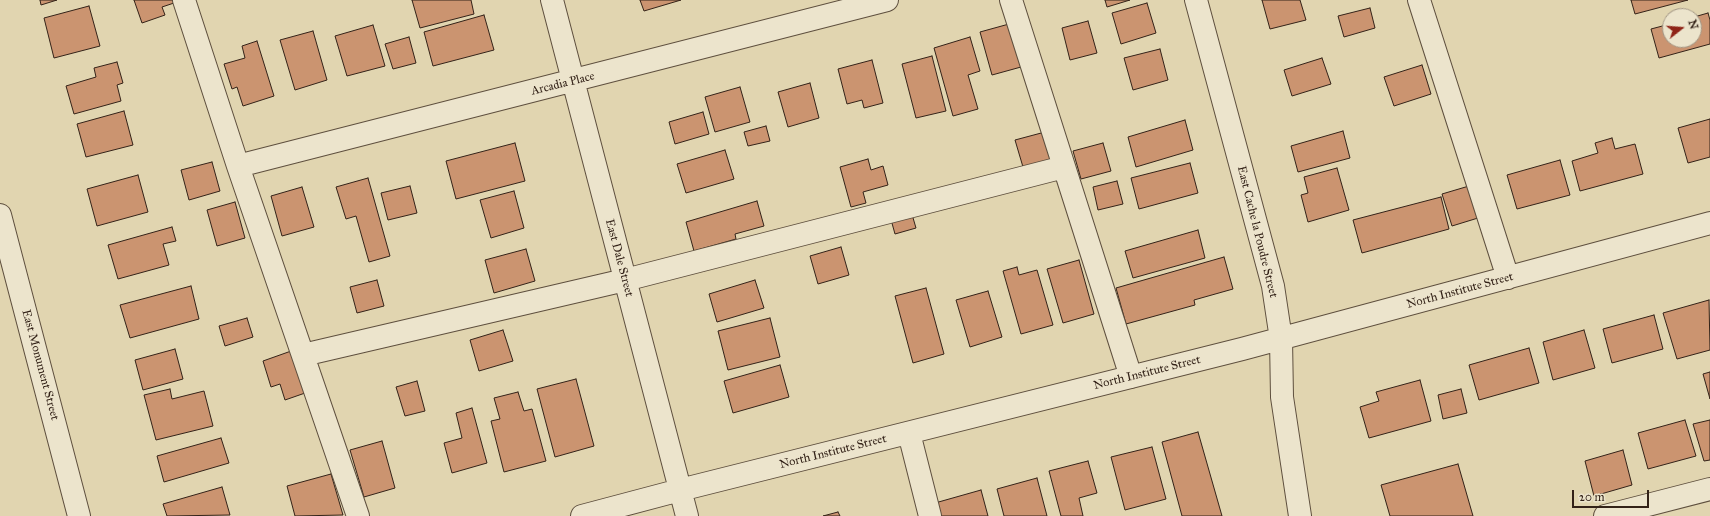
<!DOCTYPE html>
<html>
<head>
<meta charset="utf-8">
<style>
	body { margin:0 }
	#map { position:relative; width:1710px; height:516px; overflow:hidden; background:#e1d5b0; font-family:"IM FELL Great Primer",serif }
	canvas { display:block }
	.north { position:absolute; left:1662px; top:8px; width:40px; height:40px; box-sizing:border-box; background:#ece4cc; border:1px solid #a29684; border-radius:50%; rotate:73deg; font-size:11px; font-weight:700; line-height:16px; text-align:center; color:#332218 }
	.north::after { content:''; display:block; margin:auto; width:14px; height:18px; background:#8f2418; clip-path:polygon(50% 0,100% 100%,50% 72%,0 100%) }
	.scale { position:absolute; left:1572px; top:490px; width:77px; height:18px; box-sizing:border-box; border:2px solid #332218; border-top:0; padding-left:5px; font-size:12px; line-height:14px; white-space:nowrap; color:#332218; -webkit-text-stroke:3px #ece4cc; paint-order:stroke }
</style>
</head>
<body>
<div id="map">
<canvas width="1710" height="516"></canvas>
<div class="north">N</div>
<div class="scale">20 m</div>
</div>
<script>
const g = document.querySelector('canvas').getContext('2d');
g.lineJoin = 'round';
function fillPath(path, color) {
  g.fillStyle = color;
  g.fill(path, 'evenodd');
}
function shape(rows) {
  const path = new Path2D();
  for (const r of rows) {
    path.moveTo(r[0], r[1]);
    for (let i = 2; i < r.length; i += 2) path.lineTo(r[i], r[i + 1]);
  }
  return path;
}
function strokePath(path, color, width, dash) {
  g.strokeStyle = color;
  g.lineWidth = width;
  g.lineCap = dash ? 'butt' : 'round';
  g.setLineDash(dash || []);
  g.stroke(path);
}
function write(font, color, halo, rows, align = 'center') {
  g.font = font + ' "IM FELL Great Primer",serif';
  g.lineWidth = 3.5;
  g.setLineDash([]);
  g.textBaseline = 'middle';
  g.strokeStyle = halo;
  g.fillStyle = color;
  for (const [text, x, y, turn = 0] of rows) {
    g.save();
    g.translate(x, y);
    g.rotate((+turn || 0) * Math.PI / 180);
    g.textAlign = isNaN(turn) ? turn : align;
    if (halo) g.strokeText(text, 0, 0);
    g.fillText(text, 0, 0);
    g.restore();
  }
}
const building = shape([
	[40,0,57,0,41,5,40,0],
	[134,0,180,0,180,1,162,7,165,15,142,23,134,0],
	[412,0,471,0,474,14,420,28,412,0],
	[640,0,681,0,644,11,640,0],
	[1105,0,1130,0,1107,7,1105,0],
	[1262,0,1300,0,1306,20,1270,29,1262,0],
	[1631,0,1688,0,1635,14,1631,0],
	[1147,3,1156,33,1121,44,1112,13,1147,3],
	[89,6,100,46,54,58,44,18,89,6],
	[1370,8,1375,28,1344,37,1338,16,1370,8],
	[1708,13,1710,20,1710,44,1659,58,1651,29,1670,24,1670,40,1694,40,1694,17,1708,13],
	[484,15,494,50,433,66,424,32,484,15],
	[1088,21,1097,53,1070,60,1062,28,1088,21],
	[1009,24,1021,67,992,75,980,32,1009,24],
	[373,25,385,66,347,76,335,36,373,25],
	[313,31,327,80,295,90,280,40,313,31],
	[409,37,416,63,393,69,385,44,409,37],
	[970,37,980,71,968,75,978,109,953,116,934,48,970,37],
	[257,41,274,96,243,106,237,87,232,89,224,64,245,58,242,46,257,41],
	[1160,49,1168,80,1133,90,1124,58,1160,49],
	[932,56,946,111,916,118,902,64,932,56],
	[1322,58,1331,84,1292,96,1284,70,1322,58],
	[872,60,883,103,864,108,862,100,847,104,838,69,872,60],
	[117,62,123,83,117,85,121,101,74,114,66,86,96,77,94,68,117,62],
	[1422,65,1431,94,1394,106,1384,77,1422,65],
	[810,83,819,118,788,127,778,92,810,83],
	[740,87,750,122,715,132,705,97,740,87],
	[124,111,133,145,86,157,77,124,124,111],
	[703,112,709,134,675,144,669,122,703,112],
	[1710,119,1710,157,1688,163,1678,128,1710,119],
	[1185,120,1193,150,1136,167,1128,137,1185,120],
	[766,126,770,141,748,146,744,132,766,126],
	[1343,131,1350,158,1298,172,1291,146,1343,131],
	[1045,132,1052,159,1023,167,1015,140,1045,132],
	[1612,138,1615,149,1635,144,1643,174,1580,191,1572,161,1598,153,1595,143,1612,138],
	[515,143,525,181,456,199,446,161,515,143],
	[1103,143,1111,171,1081,179,1073,151,1103,143],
	[725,150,734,179,686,193,677,164,725,150],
	[868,159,871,170,883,166,888,185,863,192,866,203,851,207,840,167,868,159],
	[1560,160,1570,195,1517,209,1507,175,1560,160],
	[212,162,220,191,189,200,181,170,212,162],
	[1190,163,1198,193,1139,209,1131,178,1190,163],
	[1337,168,1349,210,1308,222,1301,195,1308,193,1304,177,1337,168],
	[138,175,148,212,97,226,87,189,138,175],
	[368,178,390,256,369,262,356,216,346,219,336,187,368,178],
	[1117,181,1123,204,1098,210,1093,187,1117,181],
	[410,186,417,213,388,220,381,193,410,186],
	[1469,186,1478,218,1452,226,1442,194,1469,186],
	[302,187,314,227,282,236,271,196,302,187],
	[514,191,524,228,491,238,480,200,514,191],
	[1441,197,1449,229,1362,253,1353,220,1441,197],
	[757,201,764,226,735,234,736,239,694,251,686,222,757,201],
	[235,202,245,238,217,246,207,210,235,202],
	[911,211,916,228,895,234,890,216,911,211],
	[172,227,176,241,163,244,169,265,118,279,108,245,172,227],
	[1198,230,1205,258,1133,278,1125,251,1198,230],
	[841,247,849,275,818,284,810,256,841,247],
	[526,249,535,281,494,293,485,260,526,249],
	[1224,257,1233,289,1194,300,1195,305,1126,324,1116,288,1224,257],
	[1079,260,1094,314,1063,323,1047,269,1079,260],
	[1017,267,1019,275,1037,270,1053,325,1021,334,1003,271,1017,267],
	[377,280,384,306,357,313,350,287,377,280],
	[755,280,764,308,717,322,709,294,755,280],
	[191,286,199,319,130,338,120,305,191,286],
	[926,288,944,354,913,363,895,296,926,288],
	[988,291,1002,337,970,347,956,300,988,291],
	[1709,300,1710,350,1677,359,1663,313,1709,300],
	[1654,315,1663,349,1612,363,1603,329,1654,315],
	[247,318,253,337,225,346,219,326,247,318],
	[770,318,780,357,728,370,718,331,770,318],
	[503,330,513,361,479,371,470,340,503,330],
	[1584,330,1595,368,1553,380,1543,342,1584,330],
	[1529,348,1539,383,1479,400,1469,365,1529,348],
	[175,349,183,379,143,390,135,360,175,349],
	[294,350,308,392,285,400,280,384,271,387,263,361,294,350],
	[780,365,789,397,733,413,724,381,780,365],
	[1710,372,1710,399,1703,374,1710,372],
	[576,379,594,446,555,457,537,389,576,379],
	[1420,380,1431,421,1369,438,1360,407,1379,401,1376,392,1420,380],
	[417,381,425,411,405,416,396,387,417,381],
	[170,389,172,399,204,391,213,426,156,440,144,395,170,389],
	[1461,389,1467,413,1443,419,1438,395,1461,389],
	[518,392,524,411,532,409,546,461,504,472,491,421,500,419,494,398,518,392],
	[472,408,487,463,452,473,444,443,462,438,456,413,472,408],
	[1685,420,1696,456,1648,469,1638,433,1685,420],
	[1710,420,1710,460,1704,461,1693,424,1710,420],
	[1198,432,1222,516,1182,516,1162,442,1198,432],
	[221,438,229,463,164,482,157,456,221,438],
	[382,441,395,488,364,497,350,450,382,441],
	[1152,447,1166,499,1125,510,1111,457,1152,447],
	[1623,450,1632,485,1594,496,1585,461,1623,450],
	[1088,461,1097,493,1079,498,1083,516,1061,516,1049,471,1088,461],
	[1458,464,1473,516,1390,516,1381,485,1458,464],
	[331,474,343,515,295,516,287,486,331,474],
	[1037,478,1047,516,1004,516,997,489,1037,478],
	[222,487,230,515,167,516,163,504,222,487],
	[981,490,988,516,938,516,935,503,981,490],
	[838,512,840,516,823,516,838,512]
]);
fillPath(building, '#cb9470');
strokePath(building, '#332218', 1);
const minor = shape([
	[184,0,238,166,358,516],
	[552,0,687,516],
	[1011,0,1131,377],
	[1196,0,1273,286,1281,339,1282,397,1300,516],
	[1419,0,1508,278],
	[238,166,887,0],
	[0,215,79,516],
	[303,355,625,280,1064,167],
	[909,433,930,516],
	[582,516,680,490,1242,349,1710,223],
	[1605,516,1710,489]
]);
strokePath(minor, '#5e4f3e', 24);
strokePath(minor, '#ece4cc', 22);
write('12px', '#332218', '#ece4cc', [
	["Arcadia Place",563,84,-14],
	["East Cache la Poudre Street",1257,232,76],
	["East Dale Street",619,258,75],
	["North Institute Street",1460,291,-15],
	["East Monument Street",40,365,75],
	["North Institute Street",1147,373,-14],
	["North Institute Street",833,452,-14]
]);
</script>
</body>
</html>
